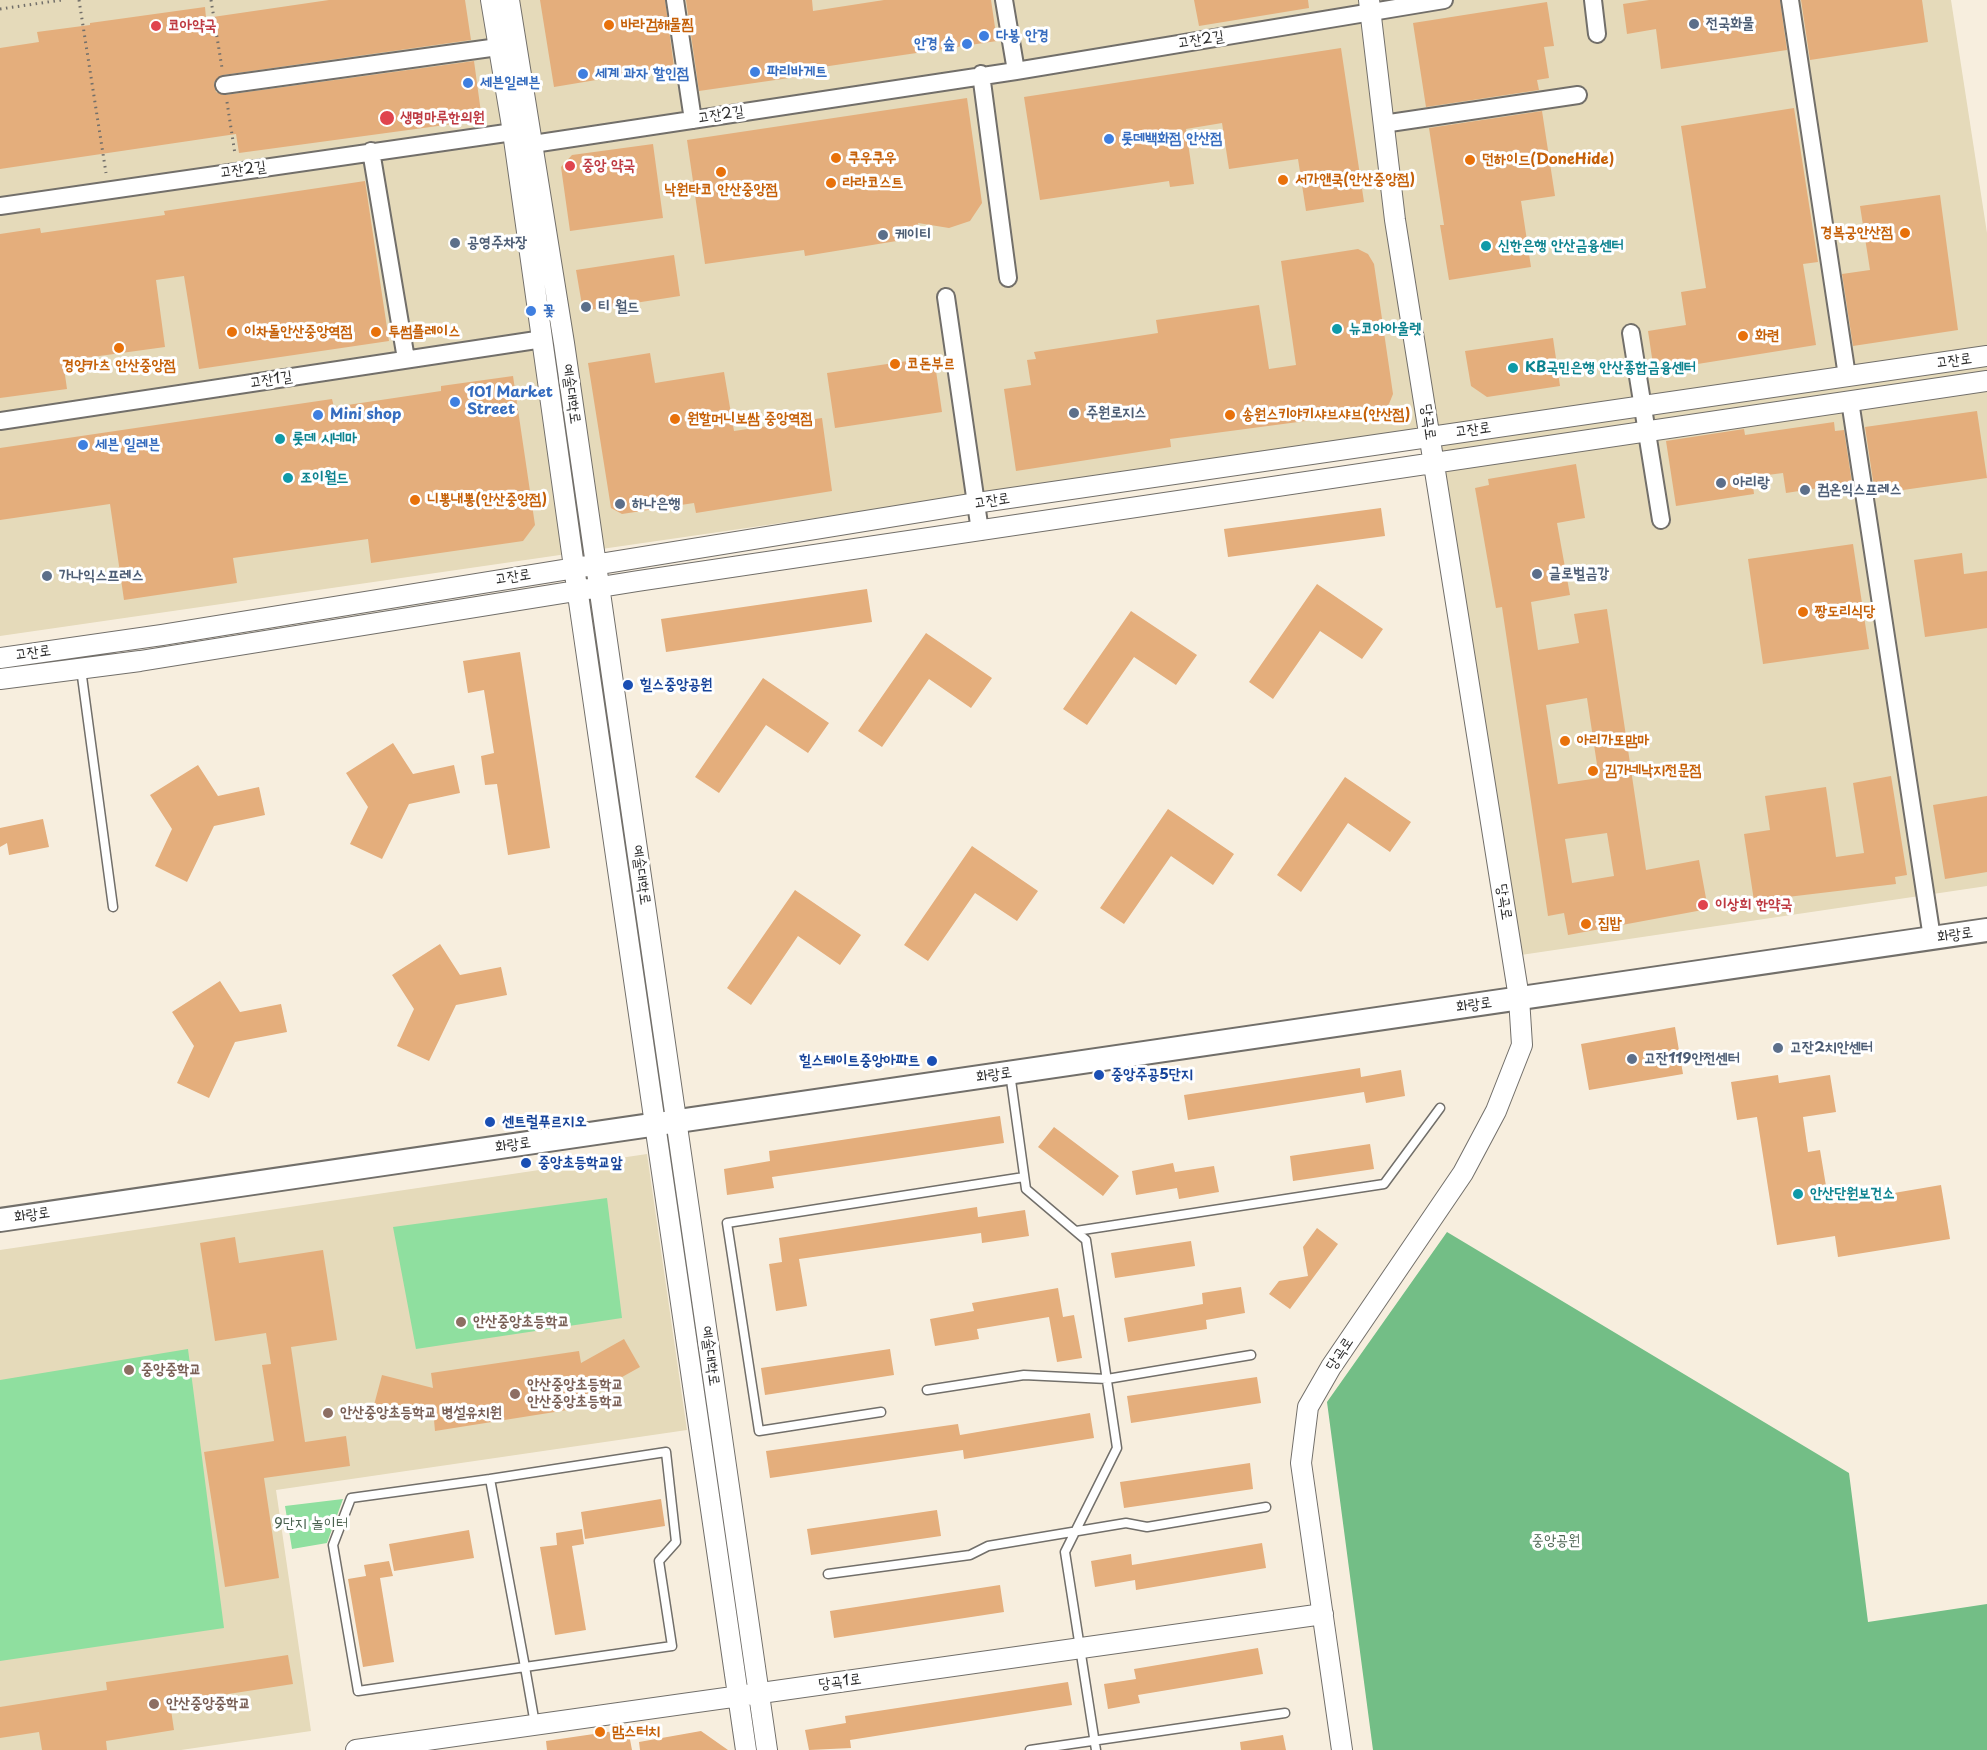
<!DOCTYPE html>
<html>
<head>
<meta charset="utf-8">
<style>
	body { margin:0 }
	canvas { display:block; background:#f7eede }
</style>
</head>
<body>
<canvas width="1987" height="1750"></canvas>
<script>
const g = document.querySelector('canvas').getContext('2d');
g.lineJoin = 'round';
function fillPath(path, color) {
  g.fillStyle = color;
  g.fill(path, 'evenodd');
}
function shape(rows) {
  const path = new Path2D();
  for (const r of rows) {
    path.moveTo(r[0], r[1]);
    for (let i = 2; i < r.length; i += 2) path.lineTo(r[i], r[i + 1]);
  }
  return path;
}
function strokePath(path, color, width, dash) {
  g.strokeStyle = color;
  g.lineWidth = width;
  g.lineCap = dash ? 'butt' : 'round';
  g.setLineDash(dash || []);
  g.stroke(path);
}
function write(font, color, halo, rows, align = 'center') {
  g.font = font + ' "Playpen Sans","Poor Story",sans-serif';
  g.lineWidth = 6;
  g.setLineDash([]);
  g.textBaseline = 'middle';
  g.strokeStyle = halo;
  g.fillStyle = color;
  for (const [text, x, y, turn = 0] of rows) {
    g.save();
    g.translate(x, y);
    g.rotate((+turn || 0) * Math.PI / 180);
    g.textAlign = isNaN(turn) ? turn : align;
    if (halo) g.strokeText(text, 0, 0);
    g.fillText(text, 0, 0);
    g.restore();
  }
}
fillPath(shape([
	[0,0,1951,0,1987,233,1987,886,1514,956,1438,428,0,636],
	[647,1154,687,1430,276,1490,311,1731,181,1750,0,1750,0,1250]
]), '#e5daba');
fillPath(shape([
	[607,1198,622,1318,416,1349,393,1227],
	[188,1349,224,1628,0,1661,0,1380],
	[343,1499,327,1543,292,1549,285,1506]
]), '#8fdf9f');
fillPath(shape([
	[1447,1232,1849,1473,1868,1622,1987,1604,1987,1750,1373,1750,1327,1402]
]), '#73be86');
fillPath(shape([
	[329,0,465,0,471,40,223,75,214,82,216,92,225,95,474,61,482,120,239,153,236,134,0,169,0,48,39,42,37,32,90,25,90,23,205,7,206,18],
	[540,0,665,0,674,67,554,87],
	[686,0,812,0,813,11,884,0,991,0,997,41,809,69,810,75,699,91],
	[1194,0,1308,0,1309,8,1199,26],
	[1649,0,1780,0,1787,50,1661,69,1656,29,1627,34,1623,4],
	[1801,0,1922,0,1928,42,1810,60],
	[1547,2,1554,46,1544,47,1549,78,1537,80,1539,90,1426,107,1413,23],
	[1341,48,1364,202,1306,211,1298,159,1229,169,1222,123,1186,129,1194,184,1170,187,1169,181,1040,200,1024,97],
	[967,98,982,203,970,221,949,228,918,223,921,237,805,256,804,250,705,264,687,140],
	[1794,108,1818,262,1803,264,1816,345,1654,371,1648,331,1686,325,1681,292,1706,288,1681,126],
	[1542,111,1555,196,1521,201,1531,267,1449,280,1440,225,1444,225,1429,128],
	[653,144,663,218,570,231,561,167,572,155],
	[365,181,389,341,199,369,184,276,156,280,165,347,63,361,67,389,0,398,0,234,40,228,41,233,165,215,164,211],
	[1940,195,1958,330,1853,346,1842,274,1870,270,1860,206],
	[1358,249,1368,254,1374,264,1393,394,1389,404,1381,411,1170,439,1171,447,1016,471,1004,389,1031,385,1027,360,1036,359,1034,352,1158,333,1156,320,1259,305,1269,369,1296,365,1281,261],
	[674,255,680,296,583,311,576,270],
	[1553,338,1560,386,1487,397,1471,386,1465,351],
	[650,353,655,383,724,372,734,431,822,418,832,491,696,513,694,503,622,514,611,508,588,363],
	[934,357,942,412,835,428,827,373],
	[513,376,535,525,523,541,371,563,368,539,233,558,237,583,124,600,110,504,0,520,0,448,332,399,334,407,441,391,441,386],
	[1977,411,1987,478,1875,494,1865,427],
	[1834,422,1835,431,1844,430,1852,483,1786,493,1783,473,1752,477,1754,494,1676,506,1666,441,1744,429,1745,435],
	[1576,464,1585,518,1557,523,1570,595,1531,602,1538,650,1579,643,1574,614,1607,609,1646,870,1699,860,1708,909,1568,935,1564,913,1548,916,1502,607,1496,608,1475,488,1489,485,1488,479],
	[1587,698,1599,778,1558,784,1546,705],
	[1607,833,1614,876,1572,883,1565,839],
	[1381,508,1385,536,1228,557,1224,529],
	[1853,544,1869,649,1763,664,1748,559],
	[1962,553,1964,574,1987,571,1987,628,1925,637,1914,560],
	[1317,584,1383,629,1362,659,1320,631,1273,699,1249,682],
	[867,589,872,622,666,652,661,619],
	[1131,611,1197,655,1176,685,1134,657,1087,725,1063,709],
	[926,633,992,678,971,708,929,679,882,747,858,731],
	[520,652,550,848,508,855,497,784,485,785,481,756,494,753,484,690,468,693,463,661],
	[763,678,829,723,808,753,766,725,719,793,695,777],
	[393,743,413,774,454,765,460,793,409,804,382,859,350,844,368,807,346,773],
	[198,765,218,796,259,787,265,815,214,826,187,882,155,866,172,829,150,795],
	[1891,776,1907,875,1895,877,1896,884,1754,901,1744,834,1770,830,1765,796,1826,787,1836,857,1864,853,1853,783],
	[1345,777,1411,822,1390,852,1348,823,1301,892,1277,875],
	[1987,796,1987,872,1945,879,1933,805],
	[1168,809,1234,854,1213,885,1171,856,1124,924,1100,908],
	[43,819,49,847,9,855,7,843,0,847,0,828],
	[972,846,1038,891,1017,921,975,893,928,961,904,945],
	[795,890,861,935,840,965,798,936,751,1005,727,988],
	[440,944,460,975,501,967,507,995,456,1005,429,1061,397,1046,414,1009,392,975],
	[220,981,240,1012,281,1004,287,1032,235,1042,209,1098,177,1083,194,1046,172,1012],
	[1675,1027,1683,1074,1589,1090,1581,1044],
	[1360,1068,1361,1077,1401,1070,1405,1096,1366,1103,1364,1092,1188,1120,1184,1095],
	[1778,1075,1779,1083,1830,1075,1836,1112,1803,1117,1808,1152,1820,1150,1829,1204,1941,1185,1950,1239,1838,1257,1835,1236,1777,1245,1757,1117,1737,1120,1731,1082],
	[1000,1116,1004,1143,772,1177,774,1188,727,1195,724,1169,770,1161,769,1151],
	[1054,1127,1119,1176,1103,1196,1038,1147],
	[1370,1144,1374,1169,1293,1181,1290,1156],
	[1173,1163,1175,1172,1214,1166,1219,1192,1179,1199,1177,1188,1136,1195,1132,1171],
	[977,1207,978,1217,1025,1210,1029,1236,982,1243,981,1233,799,1259,807,1306,776,1311,769,1264,782,1262,779,1238],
	[1317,1228,1338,1244,1290,1309,1269,1294,1279,1281,1308,1276,1303,1247],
	[235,1237,239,1263,323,1250,337,1340,291,1347,305,1442,346,1436,350,1466,264,1478,279,1578,225,1587,204,1452,274,1441,262,1365,271,1364,266,1333,215,1341,200,1243],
	[1191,1241,1195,1266,1115,1278,1111,1253],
	[1241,1287,1245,1313,1206,1320,1207,1329,1128,1342,1124,1318,1203,1304,1202,1293],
	[1058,1288,1063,1317,1074,1315,1082,1358,1057,1362,1049,1317,977,1329,979,1339,935,1346,930,1319,974,1311,972,1303],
	[624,1339,640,1367,597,1391,599,1405,435,1431,434,1420,374,1405,382,1375,433,1388,431,1373,579,1351,581,1363],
	[890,1349,894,1375,765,1395,761,1368],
	[1257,1377,1261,1403,1131,1423,1127,1396],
	[1090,1413,1094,1438,964,1459,963,1450,770,1478,766,1451,958,1424,960,1435],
	[1250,1463,1253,1489,1124,1508,1120,1482],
	[661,1499,665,1526,585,1539,581,1512],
	[937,1510,941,1536,811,1555,807,1529],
	[582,1529,584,1544,572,1546,586,1630,555,1635,540,1547,557,1545,556,1533],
	[469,1530,474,1558,394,1571,389,1544],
	[1262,1543,1266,1568,1136,1590,1135,1580,1095,1587,1091,1561,1131,1554,1132,1565],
	[389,1561,393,1576,380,1578,394,1662,363,1667,348,1579,366,1576,364,1565],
	[1000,1585,1004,1612,834,1638,830,1611],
	[1258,1648,1263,1674,1138,1695,1140,1703,1108,1709,1104,1684,1136,1679,1134,1669],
	[288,1655,293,1684,170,1703,174,1730,106,1741,107,1750,42,1750,39,1732,0,1738,0,1707,107,1690,106,1682],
	[1068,1682,1072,1705,850,1740,851,1748,809,1750,805,1730,846,1723,845,1716],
	[628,1729,632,1750,547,1750,546,1741],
	[701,1731,728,1750,640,1750,639,1742],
	[1283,1735,1286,1750,1241,1750,1240,1742]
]), '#e4ae7c');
const service = shape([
	[81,669,113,907],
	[1010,1073,1026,1189,1086,1240,1117,1448,1065,1552,1096,1750],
	[1076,1231,1384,1184,1440,1108],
	[927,1390,1024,1375,1107,1379,1251,1355],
	[881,1412,759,1431,727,1223,1024,1177],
	[490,1479,666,1452,676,1542,659,1561,672,1646,525,1667,358,1691,333,1545,351,1498,490,1479,525,1667,535,1724],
	[828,1574,970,1555,988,1546,1126,1523,1147,1527,1266,1507],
	[1030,1750,1285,1713]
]);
const minor = shape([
	[675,0,693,120],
	[1004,0,1016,71],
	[1593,0,1597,34],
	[1790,0,1847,376],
	[981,74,1008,278],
	[224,85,498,47],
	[1383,124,1578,95],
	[371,151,406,359],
	[0,206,513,132,533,144,1016,71,1444,0],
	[946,297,980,531],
	[1631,333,1661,520],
	[1850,401,1932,938],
	[0,421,543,339]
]);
const tertiary = shape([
	[491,0,513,132,574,567,746,1750],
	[509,0,564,343,767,1750],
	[0,658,162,635,976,503,1987,356],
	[0,679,140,661,638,581,1987,381],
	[356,1750,1323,1614],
	[1342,1750,1301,1463,1308,1407,1331,1367,1463,1173,1496,1111,1522,1045,1519,998,1395,220,1369,0]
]);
const secondary = shape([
	[0,1220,1987,930]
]);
strokePath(service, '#726f6a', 11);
strokePath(minor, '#726f6a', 20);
strokePath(tertiary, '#726f6a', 22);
strokePath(secondary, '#726f6a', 26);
strokePath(shape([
	[79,0,106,173],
	[211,0,222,68],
	[0,9,62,0],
	[227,102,235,154]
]), '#726f6a', 3, [1.5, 4.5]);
strokePath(service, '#fff', 8);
strokePath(minor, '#fff', 16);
strokePath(tertiary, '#fff', 20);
strokePath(secondary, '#fff', 22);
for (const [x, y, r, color] of [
	[1694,24,6,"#5c6f8a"],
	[609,25,6,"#e8710a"],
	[156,26,6,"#e0444e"],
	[984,36,6,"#3f7fe0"],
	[967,44,6,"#3f7fe0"],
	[755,72,6,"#3f7fe0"],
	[583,74,6,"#3f7fe0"],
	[468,83,6,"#3f7fe0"],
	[387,118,8,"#e0444e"],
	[1109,139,6,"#3f7fe0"],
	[836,158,6,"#e8710a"],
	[1470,160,6,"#e8710a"],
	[570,166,6,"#e0444e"],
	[721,172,6,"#e8710a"],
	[1283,180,6,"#e8710a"],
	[831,183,6,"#e8710a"],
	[1905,233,6,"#e8710a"],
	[883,235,6,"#5c6f8a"],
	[455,243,6,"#5c6f8a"],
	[1486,246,6,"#0f9aa8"],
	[586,307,6,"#5c6f8a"],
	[531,311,6,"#3f7fe0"],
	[1337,329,6,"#0f9aa8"],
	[232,332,6,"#e8710a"],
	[376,332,6,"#e8710a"],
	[1743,336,6,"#e8710a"],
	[119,348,6,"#e8710a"],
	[895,364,6,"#e8710a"],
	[1513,368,6,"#0f9aa8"],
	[455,402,6,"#3f7fe0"],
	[1074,413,6,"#5c6f8a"],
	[318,415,6,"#3f7fe0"],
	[1230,415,6,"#e8710a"],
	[675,419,6,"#e8710a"],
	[280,439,6,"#0f9aa8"],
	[83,445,6,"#3f7fe0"],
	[288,478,6,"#0f9aa8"],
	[1721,483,6,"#5c6f8a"],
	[1805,490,6,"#5c6f8a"],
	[415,500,6,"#e8710a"],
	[620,504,6,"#5c6f8a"],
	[1537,574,6,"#5c6f8a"],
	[47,576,6,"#5c6f8a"],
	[1803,612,6,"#e8710a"],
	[628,685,6,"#1a4fb4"],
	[1565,741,6,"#e8710a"],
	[1593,771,6,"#e8710a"],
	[1703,905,6,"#e0444e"],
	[1586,924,6,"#e8710a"],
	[1778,1048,6,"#5c6f8a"],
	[1632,1059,6,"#5c6f8a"],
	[932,1061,6,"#1a4fb4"],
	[1099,1075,6,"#1a4fb4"],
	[490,1122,6,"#1a4fb4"],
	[526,1163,6,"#1a4fb4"],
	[1798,1194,6,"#0f9aa8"],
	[461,1322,6,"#8d6e63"],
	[129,1370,6,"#8d6e63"],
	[515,1394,6,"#8d6e63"],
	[328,1413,6,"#8d6e63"],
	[154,1704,6,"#8d6e63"],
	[600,1732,6,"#e8710a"]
]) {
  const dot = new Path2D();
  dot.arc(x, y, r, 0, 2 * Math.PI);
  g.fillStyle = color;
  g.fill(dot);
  strokePath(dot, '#fff', 2);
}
write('bold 15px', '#4e5e75', '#fff', [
	["전국화물",1706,24],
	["케이티",895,235],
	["공영주차장",467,243],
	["티 월드",598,307],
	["주원로지스",1086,413],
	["아리랑",1733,483],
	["컴온익스프레스",1817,490],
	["하나은행",632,504],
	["글로벌금강",1549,574],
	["가나익스프레스",59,576],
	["고잔2치안센터",1790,1048],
	["고잔119안전센터",1644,1059]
], 'left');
write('bold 15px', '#c56008', '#fff', [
	["바라검해물찜",621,25],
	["쿠우쿠우",848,158],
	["던하이드(DoneHide)",1482,160],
	["서가앤쿡(안산중앙점)",1295,180],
	["라라코스트",843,183],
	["낙원타코 안산중앙점",721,190,"center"],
	["경복궁안산점",1893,233,"right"],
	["이차돌안산중앙역점",244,332],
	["투썸플레이스",388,332],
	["화련",1755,336],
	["코돈부르",907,364],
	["경양카츠 안산중앙점",119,366,"center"],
	["송원스키야키샤브샤브(안산점)",1242,415],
	["원할머니보쌈 중앙역점",687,419],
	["니뽕내뽕(안산중앙점)",427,500],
	["짱도리식당",1815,612],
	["아리가또맘마",1577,741],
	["김가네낙지전문점",1605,771],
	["집밥",1598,924],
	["맘스터치",612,1732]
], 'left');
write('bold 15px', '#be3a42', '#fff', [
	["코아약국",168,26],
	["생명마루한의원",400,118],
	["중앙 약국",582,166],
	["이상희 한약국",1715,905]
], 'left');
write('bold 15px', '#366cbe', '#fff', [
	["다봉 안경",996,36],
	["안경 숲",955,44,"right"],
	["파리바게트",767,72],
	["세계 과자 할인점",595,74],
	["세븐일레븐",480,83],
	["롯데백화점 안산점",1121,139],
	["꽃",543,311],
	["101 Market",467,393],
	["Street",467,410],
	["Mini shop",330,415],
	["세븐 일레븐",95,445]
], 'left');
write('15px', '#2b2b2b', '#fff', [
	["고잔2길",1201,40,-9],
	["고잔2길",721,115,-9],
	["고잔2길",243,170,-8],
	["고잔로",1954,361,-8],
	["고잔1길",271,380,-9],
	["예술대학로",571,394,82],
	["당곡로",1428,422,82],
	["고잔로",1473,430,-8],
	["고잔로",992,501,-9],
	["고잔로",513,577,-9],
	["고잔로",33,653,-8],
	["예술대학로",641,875,82],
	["당곡로",1504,902,81],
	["화랑로",1955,935,-8],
	["화랑로",1474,1005,-8],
	["화랑로",994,1075,-8],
	["화랑로",513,1145,-8],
	["화랑로",32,1215,-8],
	["당곡로",1340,1354,-57],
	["예술대학로",710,1356,82],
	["당곡1로",840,1682,-8]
]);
write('bold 15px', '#0d838f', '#fff', [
	["신한은행 안산금융센터",1498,246],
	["뉴코아아울렛",1349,329],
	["KB국민은행 안산종합금융센터",1525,368],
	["롯데 시네마",292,439],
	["조이월드",300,478],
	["안산단원보건소",1810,1194]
], 'left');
write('bold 15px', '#164399', '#fff', [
	["힐스중앙공원",640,685],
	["힐스테이트중앙아파트",920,1061,"right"],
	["중앙주공5단지",1111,1075],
	["센트럴푸르지오",502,1122],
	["중앙초등학교앞",538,1163]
], 'left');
write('bold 15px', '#785e54', '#fff', [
	["안산중앙초등학교",473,1322],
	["중앙중학교",141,1370],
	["안산중앙초등학교",527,1385],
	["안산중앙초등학교",527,1402],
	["안산중앙초등학교 병설유치원",340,1413],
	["안산중앙중학교",166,1704]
], 'left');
write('15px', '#49614e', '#fff', [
	["9단지 놀이터",311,1524],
	["중앙공원",1556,1541]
]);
</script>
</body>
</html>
